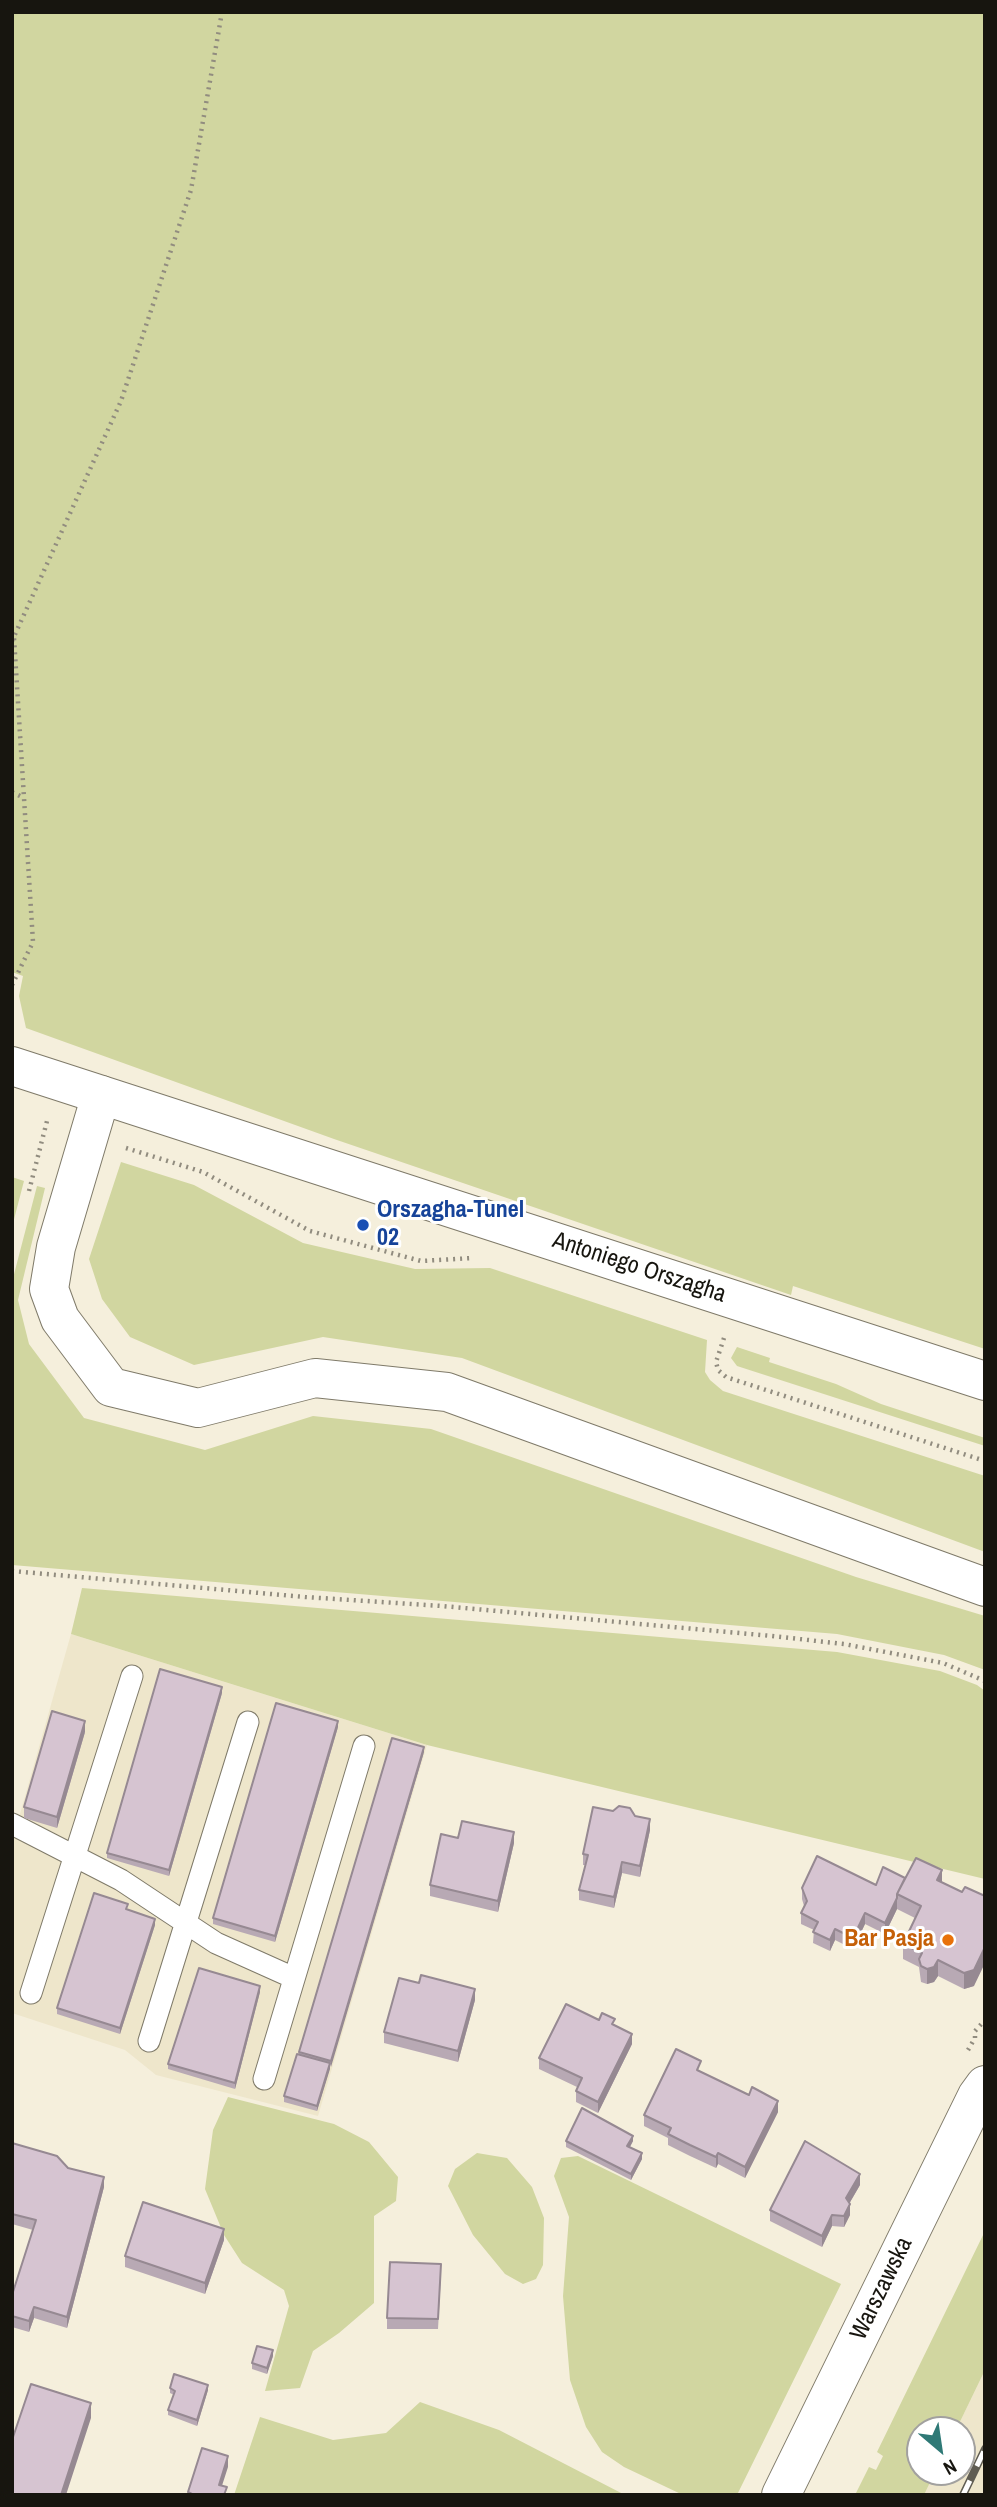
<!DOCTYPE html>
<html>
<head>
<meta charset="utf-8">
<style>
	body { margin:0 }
	#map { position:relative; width:997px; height:2507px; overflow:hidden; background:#f5efdc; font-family:"Archivo Narrow",sans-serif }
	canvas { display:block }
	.frame { position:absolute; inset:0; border:14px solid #17150f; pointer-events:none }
	.north { position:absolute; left:906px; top:2416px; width:70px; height:70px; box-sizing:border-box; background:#fff; border:2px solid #a2a19f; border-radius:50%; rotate:151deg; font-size:19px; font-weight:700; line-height:28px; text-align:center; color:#17150f }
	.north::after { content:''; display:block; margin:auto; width:24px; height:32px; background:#2f7976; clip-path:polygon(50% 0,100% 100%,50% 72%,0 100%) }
</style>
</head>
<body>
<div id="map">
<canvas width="997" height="2507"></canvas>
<div class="frame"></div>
<div class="north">N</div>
</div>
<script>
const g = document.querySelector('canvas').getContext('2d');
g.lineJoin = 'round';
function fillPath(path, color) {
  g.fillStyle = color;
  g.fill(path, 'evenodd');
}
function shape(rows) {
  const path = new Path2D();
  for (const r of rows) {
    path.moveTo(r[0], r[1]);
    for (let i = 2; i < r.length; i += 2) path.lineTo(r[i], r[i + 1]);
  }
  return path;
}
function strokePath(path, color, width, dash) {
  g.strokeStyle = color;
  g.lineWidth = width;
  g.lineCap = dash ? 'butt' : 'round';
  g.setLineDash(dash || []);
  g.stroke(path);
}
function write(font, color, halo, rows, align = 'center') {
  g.font = font + ' "Archivo Narrow",sans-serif';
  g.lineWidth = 6;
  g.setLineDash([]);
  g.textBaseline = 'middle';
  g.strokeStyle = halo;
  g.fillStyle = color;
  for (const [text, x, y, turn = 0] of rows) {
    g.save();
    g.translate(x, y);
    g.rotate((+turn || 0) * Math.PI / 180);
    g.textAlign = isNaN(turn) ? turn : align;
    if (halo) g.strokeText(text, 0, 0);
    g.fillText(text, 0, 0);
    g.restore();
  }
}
fillPath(shape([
	[71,1634,427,1745,318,2116,156,2075,125,2050,12,2013,12,1822,20,1814],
	[985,2370,985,2495,924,2495,935,2472,962,2472,962,2430,956,2430]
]), '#eee6cb');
fillPath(shape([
	[12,12,985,12,985,1349,793,1286,791,1295,334,1139,26,1028,19,996,23,976,12,972],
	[121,1162,194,1185,303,1243,415,1269,490,1268,707,1340,705,1372,710,1380,723,1391,985,1476,985,1552,462,1358,323,1337,194,1365,130,1337,102,1299,89,1259],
	[12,1177,24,1181,12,1227],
	[37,1186,45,1188,18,1300,29,1344,84,1418,205,1450,313,1416,431,1429,856,1577,985,1616,985,1670,944,1655,837,1634,12,1565,12,1282],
	[737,1347,770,1358,769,1362,836,1384,881,1404,985,1438,985,1446,737,1366,731,1358],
	[82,1588,837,1652,940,1671,977,1685,985,1691,985,1879,427,1745,71,1634],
	[228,2097,334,2124,369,2142,398,2177,396,2201,374,2216,374,2303,339,2333,313,2351,300,2388,265,2391,289,2306,284,2290,242,2263,224,2235,205,2189,213,2130],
	[477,2153,507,2158,532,2187,544,2218,543,2265,536,2279,523,2284,505,2274,473,2235,448,2186,455,2169],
	[578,2156,841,2284,737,2495,683,2495,624,2467,602,2452,586,2427,570,2380,563,2296,569,2217,554,2176,561,2158],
	[985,2231,985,2370,956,2430,920,2430,920,2472,935,2472,924,2495,855,2495,869,2467,876,2470,883,2456,877,2452],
	[420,2402,499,2430,625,2495,234,2495,260,2417,333,2440,386,2433]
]), '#d1d6a0');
const lane = shape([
	[12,1824,121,1880,216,1943,294,1978],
	[31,1993,132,1676],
	[149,2041,248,1722],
	[264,2079,364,1746]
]);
const street = shape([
	[101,1095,56,1247,49,1289,60,1319,111,1387,198,1408,315,1378,447,1392,985,1587],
	[781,2495,977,2096,985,2085]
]);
const secondary = shape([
	[12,1066,985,1381]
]);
strokePath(lane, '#7f7a69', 23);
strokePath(street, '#7f7a69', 40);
strokePath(secondary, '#7f7a69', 40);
strokePath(shape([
	[12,641,121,401,191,190,222,12],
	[12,792,22,797],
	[12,985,33,942,14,638],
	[126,1148,203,1172,310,1231,421,1261,473,1258],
	[29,1191,47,1121],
	[724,1338,716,1362,718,1370,726,1377,985,1461],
	[12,1571,305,1597,442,1606,772,1636,844,1644,943,1663,985,1681],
	[968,2050,975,2038,975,2031,985,2020]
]), '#918c7f', 4.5, [2, 5]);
strokePath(lane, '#fff', 21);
strokePath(street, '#fff', 38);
strokePath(secondary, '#fff', 38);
const rail = shape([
	[963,2495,985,2449]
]);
strokePath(rail, '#605d53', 8);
strokePath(rail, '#fff', 5, [16]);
fillPath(shape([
	[222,1693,169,1876,107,1858,107,1853],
	[338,1727,275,1942,213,1924,213,1918],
	[85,1732,57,1828,24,1818,24,1807],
	[424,1752,317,2111,284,2102,284,2096,299,2052],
	[613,1811,635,1816,650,1830,640,1877,622,1873,614,1908,579,1900,579,1890,585,1865,583,1865,583,1854],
	[458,1838,514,1843,498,1912,430,1896,430,1885],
	[905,1878,942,1883,974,1986,964,1989,938,1976,934,1982,927,1984,921,1982,919,1967,903,1959,903,1944,915,1918,897,1909,885,1934,865,1924,853,1949,835,1940,830,1951,813,1943,814,1930,801,1924,801,1913,804,1906,802,1899,802,1888,876,1885],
	[128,1910,155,1925,120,2034,57,2014,57,2008],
	[419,1983,475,2000,458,2062,384,2043,384,2032],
	[260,1992,235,2089,168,2069,168,2064],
	[599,2020,615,2025,632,2044,598,2113,576,2102,576,2091,577,2087,539,2069,539,2058],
	[701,2072,778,2112,745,2178,718,2164,716,2168,690,2156,668,2145,668,2138,644,2126,644,2115],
	[566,2141,633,2141,630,2147,642,2159,631,2180,566,2147],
	[12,2143,68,2168,104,2187,67,2328,34,2318,29,2332,12,2327,12,2295,33,2230,12,2224],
	[860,2185,849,2204,850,2215,844,2227,832,2226,822,2247,770,2221,770,2210],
	[224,2240,205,2294,125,2267,125,2256],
	[441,2275,438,2329,387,2329,387,2318],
	[273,2356,267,2374,252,2369,252,2363],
	[170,2388,208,2390,197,2426,168,2415,168,2410,174,2395,170,2393]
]), '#b8a9b4');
fillPath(shape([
	[222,1687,222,1693,169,1876,169,1870],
	[85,1721,85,1732,57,1828,57,1817],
	[338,1721,338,1727,275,1942,275,1936],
	[424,1747,424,1752,331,2067,331,2061],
	[650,1819,650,1830,640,1877,640,1866],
	[514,1832,514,1843,498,1912,498,1901],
	[622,1862,622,1873,614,1908,614,1897],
	[942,1870,942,1886,937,1880],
	[897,1898,897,1909,885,1934,885,1923],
	[865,1913,865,1924,853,1949,853,1938],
	[155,1919,155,1925,120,2034,120,2028],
	[835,1929,835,1940,830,1951,830,1940],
	[985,1947,985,1963,974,1986,964,1989,964,1973],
	[938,1960,938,1976,934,1982,927,1984,927,1969],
	[260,1986,260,1992,235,2089,235,2083],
	[475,1989,475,2000,458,2062,458,2051],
	[632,2034,632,2044,598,2113,598,2102],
	[330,2063,330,2069,317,2111,317,2106],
	[778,2101,778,2112,745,2178,745,2167],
	[633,2136,633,2141,627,2152,627,2146],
	[642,2153,642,2159,631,2180,631,2174],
	[718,2153,718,2164,716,2168,716,2157],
	[860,2174,860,2185,846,2209,846,2198],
	[104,2177,104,2187,67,2328,67,2317],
	[850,2204,850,2215,844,2227,844,2216],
	[832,2215,832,2226,822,2247,822,2236],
	[224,2229,224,2240,205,2294,205,2283],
	[34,2307,34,2318,29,2332,29,2321],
	[273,2350,273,2356,267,2374,267,2368],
	[208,2385,208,2390,197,2426,197,2420],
	[91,2403,91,2418,66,2495,61,2495],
	[228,2456,228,2467,219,2495,219,2485]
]), '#968992');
const building = shape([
	[160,1669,222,1687,169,1870,107,1853,160,1669],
	[276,1703,338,1721,275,1936,213,1918,276,1703],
	[52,1711,85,1721,57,1817,24,1807,52,1711],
	[392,1738,424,1747,331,2061,299,2052,392,1738],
	[619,1806,630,1808,635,1816,650,1819,640,1866,622,1862,614,1897,579,1890,588,1855,583,1854,593,1807,613,1811,619,1806],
	[462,1821,514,1832,498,1901,430,1885,441,1834,458,1838,462,1821],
	[817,1856,876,1885,883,1867,905,1878,897,1894,897,1898,885,1923,865,1913,853,1938,835,1929,830,1940,813,1932,818,1922,801,1913,807,1901,802,1888,817,1856],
	[916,1858,942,1870,937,1880,962,1892,965,1887,985,1896,985,1947,974,1970,964,1973,938,1960,934,1967,927,1969,921,1966,919,1959,922,1953,903,1944,921,1906,897,1894,916,1858],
	[94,1893,128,1904,126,1909,155,1919,120,2028,57,2008,94,1893],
	[199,1968,260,1986,235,2083,168,2064,199,1968],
	[421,1975,475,1989,458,2051,384,2032,399,1978,419,1983,421,1975],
	[566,2004,599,2020,602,2013,615,2019,612,2024,632,2034,598,2102,576,2091,582,2078,539,2058,566,2004],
	[676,2049,701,2061,697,2070,749,2095,752,2087,778,2101,745,2167,718,2153,716,2157,690,2145,668,2134,671,2128,644,2115,676,2049],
	[297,2054,330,2063,317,2106,284,2096,297,2054],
	[582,2108,633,2136,627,2146,642,2153,631,2174,566,2141,582,2108],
	[805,2141,860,2174,846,2198,850,2204,844,2216,832,2215,822,2236,770,2210,805,2141],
	[12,2143,57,2156,68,2168,104,2177,67,2317,34,2307,29,2321,12,2316,12,2295,36,2220,12,2214,12,2143],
	[143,2202,224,2229,205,2283,125,2256,143,2202],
	[390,2262,441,2264,438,2319,387,2318,390,2262],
	[257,2346,273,2350,267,2368,252,2363,257,2346],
	[174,2374,208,2385,197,2420,168,2410,175,2391,170,2388,174,2374],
	[31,2384,91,2403,61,2495,12,2495,12,2440,31,2384],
	[202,2448,228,2456,219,2485,227,2487,224,2495,194,2495,188,2492,202,2448]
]);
fillPath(building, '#d6c4d1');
strokePath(building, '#968992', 2);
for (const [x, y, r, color] of [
	[363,1225,7,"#1a4fb4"],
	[948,1940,7,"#e8710a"]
]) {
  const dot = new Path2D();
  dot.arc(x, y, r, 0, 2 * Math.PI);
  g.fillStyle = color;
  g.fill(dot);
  strokePath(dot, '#fff', 2.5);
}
write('bold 24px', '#164399', '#fff', [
	["Orszagha-Tunel",377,1211],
	["02",377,1239]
], 'left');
write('24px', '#17150f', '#fff', [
	["Antoniego Orszagha",639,1268,18],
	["Warszawska",882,2289,-64]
]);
write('bold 24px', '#c56008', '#fff', [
	["Bar Pasja",934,1940]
], 'right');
</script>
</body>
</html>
